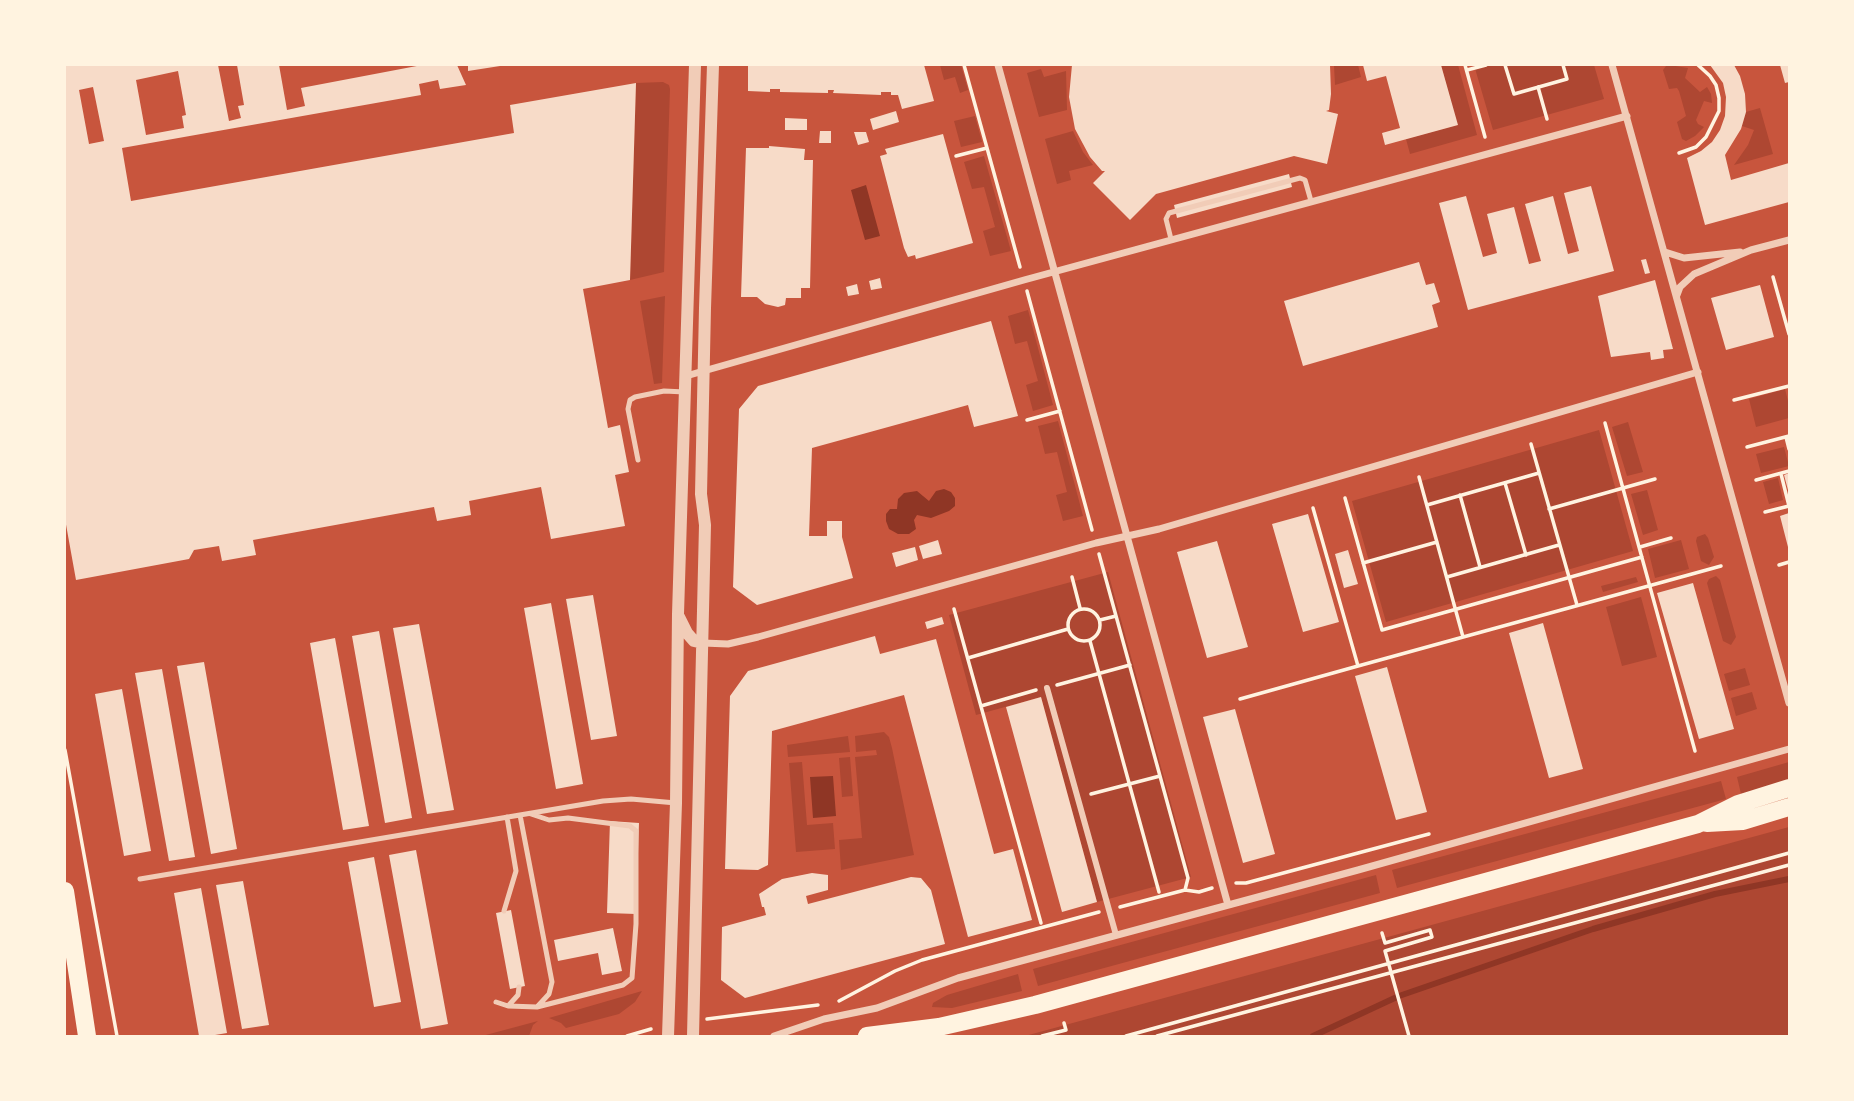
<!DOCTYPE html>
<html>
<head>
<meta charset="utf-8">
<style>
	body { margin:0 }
	#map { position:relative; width:1854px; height:1101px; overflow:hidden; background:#c8553d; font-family:"Work Sans",sans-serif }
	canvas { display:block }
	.frame { position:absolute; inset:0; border:66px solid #fff3e0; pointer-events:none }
</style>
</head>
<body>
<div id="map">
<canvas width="1854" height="1101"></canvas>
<div class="frame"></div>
</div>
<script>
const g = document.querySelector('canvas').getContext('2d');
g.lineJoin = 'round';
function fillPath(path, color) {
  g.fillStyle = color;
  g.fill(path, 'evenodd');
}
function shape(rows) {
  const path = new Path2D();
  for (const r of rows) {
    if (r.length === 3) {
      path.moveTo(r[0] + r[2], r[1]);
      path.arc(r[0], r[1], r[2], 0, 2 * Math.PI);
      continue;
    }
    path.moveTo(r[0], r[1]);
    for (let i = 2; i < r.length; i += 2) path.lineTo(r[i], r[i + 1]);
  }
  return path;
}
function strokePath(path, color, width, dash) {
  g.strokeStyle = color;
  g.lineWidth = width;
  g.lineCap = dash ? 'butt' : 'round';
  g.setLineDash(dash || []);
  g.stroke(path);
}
fillPath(shape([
	[940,65,961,65,968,90,960,93,955,77,944,80],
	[1334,65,1358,65,1361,77,1335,85],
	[1441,65,1458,65,1477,135,1410,154,1406,139,1457,125],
	[1474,65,1594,65,1604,99,1493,130],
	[1669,65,1688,68,1685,78,1700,92,1707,87,1711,94,1712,103,1704,101,1696,120,1698,124,1704,127,1695,136,1686,141,1682,139,1677,122,1686,116,1679,91,1677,88,1669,89,1663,70,1666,66],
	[1041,69,1044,77,1066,71,1067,110,1039,117,1027,73],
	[663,82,669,85,670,89,664,272,630,280,636,83],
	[1760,108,1773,154,1734,165,1748,145,1754,130,1742,126,1746,112],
	[975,116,982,142,961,147,954,121],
	[1073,131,1083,152,1093,165,1069,171,1071,180,1057,184,1045,139],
	[984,156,1011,251,990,256,983,231,995,227,984,187,972,189,964,162],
	[665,296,662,383,654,384,640,301],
	[1028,310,1053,405,1033,411,1026,385,1038,381,1027,341,1015,344,1008,316],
	[1785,389,1789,405,1789,418,1756,427,1749,399],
	[1058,421,1083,516,1063,521,1056,495,1067,492,1057,452,1045,454,1038,426],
	[1628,422,1643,472,1627,476,1612,427],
	[1599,430,1633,551,1386,622,1352,501],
	[1784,447,1789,466,1761,473,1756,454],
	[1778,478,1783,500,1769,504,1763,482],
	[1647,490,1658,530,1643,535,1631,494],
	[1705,534,1708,538,1714,557,1709,565,1701,561,1696,541,1697,537],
	[1681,540,1689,569,1655,578,1648,549],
	[1108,572,1191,877,1097,902,1041,697,976,715,949,615],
	[1716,576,1720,580,1736,637,1731,645,1723,641,1707,583,1709,579],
	[1636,577,1638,582,1603,592,1601,586],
	[1641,597,1657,657,1622,666,1606,607],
	[1745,668,1750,685,1729,691,1724,674],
	[1752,692,1757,709,1736,716,1731,698],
	[884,732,889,737,892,748,914,855,841,870,839,840,862,838,855,757,877,755,876,750,856,752,855,736],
	[848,736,850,752,788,757,787,745],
	[850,757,853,796,842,797,839,758],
	[802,762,807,825,833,823,835,849,796,852,789,763],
	[1789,762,1789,781,1741,794,1737,777],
	[1721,781,1726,799,1397,888,1392,870],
	[1789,827,1789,1036,1025,1036,1395,935],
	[1376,875,1380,893,1038,986,1033,969],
	[1018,974,1022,991,952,1008,932,1007,933,1003,947,995],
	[642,991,635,1002,619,1014,566,1028,561,1023,549,1018],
	[538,1021,533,1025,529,1036,482,1036]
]), '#ae4732');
fillPath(shape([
	[866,185,880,236,865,240,851,190],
	[944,489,951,492,955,498,955,506,949,511,931,518,917,515,914,520,916,529,909,534,898,534,889,529,886,521,886,514,890,509,897,509,898,499,904,493,917,491,929,501,936,491],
	[833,776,836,816,813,818,810,777]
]), '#8f3625');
strokePath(shape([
	[1313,1036,1399,996,1593,929,1715,894,1789,879]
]), '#8f3625', 6);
fillPath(shape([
	[65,65,218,65,229,121,241,118,238,106,244,105,237,65,279,65,287,110,305,106,301,88,422,65,457,65,466,85,440,89,438,80,419,84,421,95,122,148,131,201,514,133,510,105,636,83,630,280,583,289,608,428,620,425,629,472,615,475,625,526,551,539,541,487,469,501,471,515,437,521,434,507,253,540,256,555,222,561,219,546,194,550,189,559,76,580,65,519],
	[178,71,186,115,182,116,184,128,146,135,136,80],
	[93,87,104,141,89,144,79,90],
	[468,65,500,65,500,66,468,71],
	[748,65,924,65,934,101,902,109,898,95,891,95,891,92,881,92,881,95,833,93,834,90,828,90,828,93,780,92,780,89,770,89,770,92,748,91],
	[1072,65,1330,65,1331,94,1329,110,1326,111,1338,114,1327,164,1294,156,1156,194,1130,220,1093,183,1105,171,1102,171,1090,157,1075,129,1069,97],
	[1363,65,1441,65,1458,125,1385,145,1382,133,1400,128,1386,76,1367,81],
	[1710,65,1734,65,1740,76,1745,94,1746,112,1741,129,1725,155,1731,180,1789,163,1789,202,1705,225,1687,158,1701,151,1712,142,1720,130,1725,116,1726,97,1723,83],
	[1780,65,1788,65,1789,82,1785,83],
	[896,111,899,122,873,130,870,119],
	[785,118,807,119,807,130,785,130],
	[820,131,831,131,831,143,819,143],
	[854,132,866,132,869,142,858,145],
	[943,134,973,243,916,259,915,255,908,257,904,248,880,156,887,154,885,149],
	[769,146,805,149,804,160,813,160,810,288,801,288,801,298,786,298,785,305,778,307,765,304,757,297,741,297,746,148,769,148],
	[1289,174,1292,187,1177,218,1174,205],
	[1591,186,1614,271,1468,310,1439,203,1466,196,1483,257,1497,253,1487,214,1514,207,1529,264,1541,261,1525,204,1553,196,1568,254,1579,251,1564,193],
	[1646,259,1650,273,1645,274,1641,260],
	[1419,262,1426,285,1434,283,1440,302,1432,305,1438,327,1303,366,1284,301],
	[880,278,882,288,871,290,869,281],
	[1655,280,1673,349,1663,350,1664,358,1651,360,1650,352,1611,357,1598,296],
	[857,284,859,294,848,296,846,287],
	[1760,285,1774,337,1726,350,1711,298],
	[991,321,1018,416,974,427,968,405,812,448,809,536,827,536,827,521,842,521,842,537,853,578,757,605,733,587,739,409,758,386],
	[1789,473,1789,490,1788,490,1784,475],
	[1789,513,1789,547,1788,547,1780,516],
	[1308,514,1339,622,1303,632,1272,524],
	[938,540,942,554,923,559,919,546],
	[1217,541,1248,647,1207,658,1177,552],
	[915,547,918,560,896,567,892,553],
	[1348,550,1358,584,1344,588,1335,554],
	[1693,583,1734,729,1699,739,1657,593],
	[593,595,617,736,591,740,566,599],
	[551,603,583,784,556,789,524,608],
	[942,617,944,624,927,629,925,622],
	[1543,623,1583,769,1549,778,1509,633],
	[419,624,454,810,427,814,393,628],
	[379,631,412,818,385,823,352,636],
	[875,636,880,654,936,639,994,854,1013,849,1032,920,968,937,904,695,772,731,768,865,758,870,725,869,730,696,748,671],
	[335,638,369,826,343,830,310,643],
	[204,662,237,849,211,854,177,666],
	[1387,667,1427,812,1396,820,1355,676],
	[162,669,195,857,169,861,135,673],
	[122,689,151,851,124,856,95,694],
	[1041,697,1097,902,1062,912,1006,707],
	[1235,709,1275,854,1243,863,1203,717],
	[610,821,639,823,636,914,607,913],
	[416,850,448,1024,421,1029,389,855],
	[374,857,401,1002,374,1007,348,862],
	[812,873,828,875,828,890,806,896,808,904,911,877,921,878,931,890,945,944,745,998,721,980,722,927,766,915,764,907,762,907,759,894,782,879],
	[243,881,269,1025,242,1029,216,885],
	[201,888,227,1033,209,1036,199,1036,174,893],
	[511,910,525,986,510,989,496,913],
	[613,928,622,971,602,975,598,953,558,961,554,940]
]), '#f7dbc8');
strokePath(shape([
	[964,65,1020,267],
	[1465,65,1485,137],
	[1505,65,1514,94,1567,79,1563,65],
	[1467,70,1486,65],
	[1538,87,1547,119],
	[1679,153,1696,147,1706,137,1719,111,1719,98,1716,85,1710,76,1698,65],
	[956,156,987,148],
	[1773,277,1789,334],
	[1027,291,1092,530],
	[1734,400,1789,386],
	[1027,420,1060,411],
	[1605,423,1695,751],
	[1786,437,1789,449],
	[1531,444,1577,605],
	[1747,447,1789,436],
	[1781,474,1789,506],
	[1419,477,1463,637],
	[1756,480,1789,471],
	[1505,483,1526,555],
	[1460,495,1480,567],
	[1345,498,1382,630,1642,557],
	[1427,505,1539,473],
	[1549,509,1655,479],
	[1765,512,1789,506],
	[1640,547,1671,538],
	[1099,554,1188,878,1185,890,1120,907],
	[1363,563,1437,542],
	[1779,565,1789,562],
	[1072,577,1080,608],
	[1447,577,1559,545],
	[1084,625,16],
	[954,609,1041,923],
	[1100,620,1116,616],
	[1090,641,1159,892],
	[968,658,1068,629],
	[1358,666,1721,566],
	[1057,685,1130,665],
	[1240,699,1358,666,1313,508],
	[981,706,1036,690],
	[65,750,117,1036],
	[1091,794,1160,776],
	[1236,883,1246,883,1429,834],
	[1185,890,1199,892,1212,888],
	[1382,933,1385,943,1430,930,1432,937,1385,951,1409,1036],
	[839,1001,895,971,922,960,1099,912],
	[707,1019,818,1005],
	[627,1036,651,1029],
	[1042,1036,1066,1030,1064,1023],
	[1126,1036,1789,853],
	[1157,1036,1789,865]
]), '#fff3e0', 3.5);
strokePath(shape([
	[1171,239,1166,219,1169,213,1300,178,1305,180,1311,201],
	[638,460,628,409,630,400,635,397,664,391,685,392],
	[531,814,549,820,568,818,630,826,636,831,636,924,632,978,623,985,537,1007],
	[140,879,603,801,631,799,676,803],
	[504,911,516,871,507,817],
	[496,1002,508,1006,537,1007,549,994,552,982,520,815],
	[509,1005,518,995,519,987]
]), '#f1ccb7', 5);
strokePath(shape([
	[1047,688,1116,935]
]), '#f1ccb7', 6);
strokePath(shape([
	[998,65,1228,905],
	[1612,65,1789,703],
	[1665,252,1684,258,1740,252],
	[1677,295,1680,287,1694,274,1751,250,1789,240],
	[686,376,1024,280,1627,116],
	[703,643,728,644,758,637,1096,543,1159,529,1698,372],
	[774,1036,824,1019,877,1008,958,978,1358,870,1789,749]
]), '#f1ccb7', 7);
strokePath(shape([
	[679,617,687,633,694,641,703,643],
	[668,1036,676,803,678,614,695,65],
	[693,1036,705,525,701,494,705,308,713,65]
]), '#f1ccb7', 12);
strokePath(shape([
	[1707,823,1743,821,1789,807],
	[65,891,87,1036],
	[867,1036,939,1027,1035,1005,1698,824,1738,804,1789,788]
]), '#fff3e0', 18);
</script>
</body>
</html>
